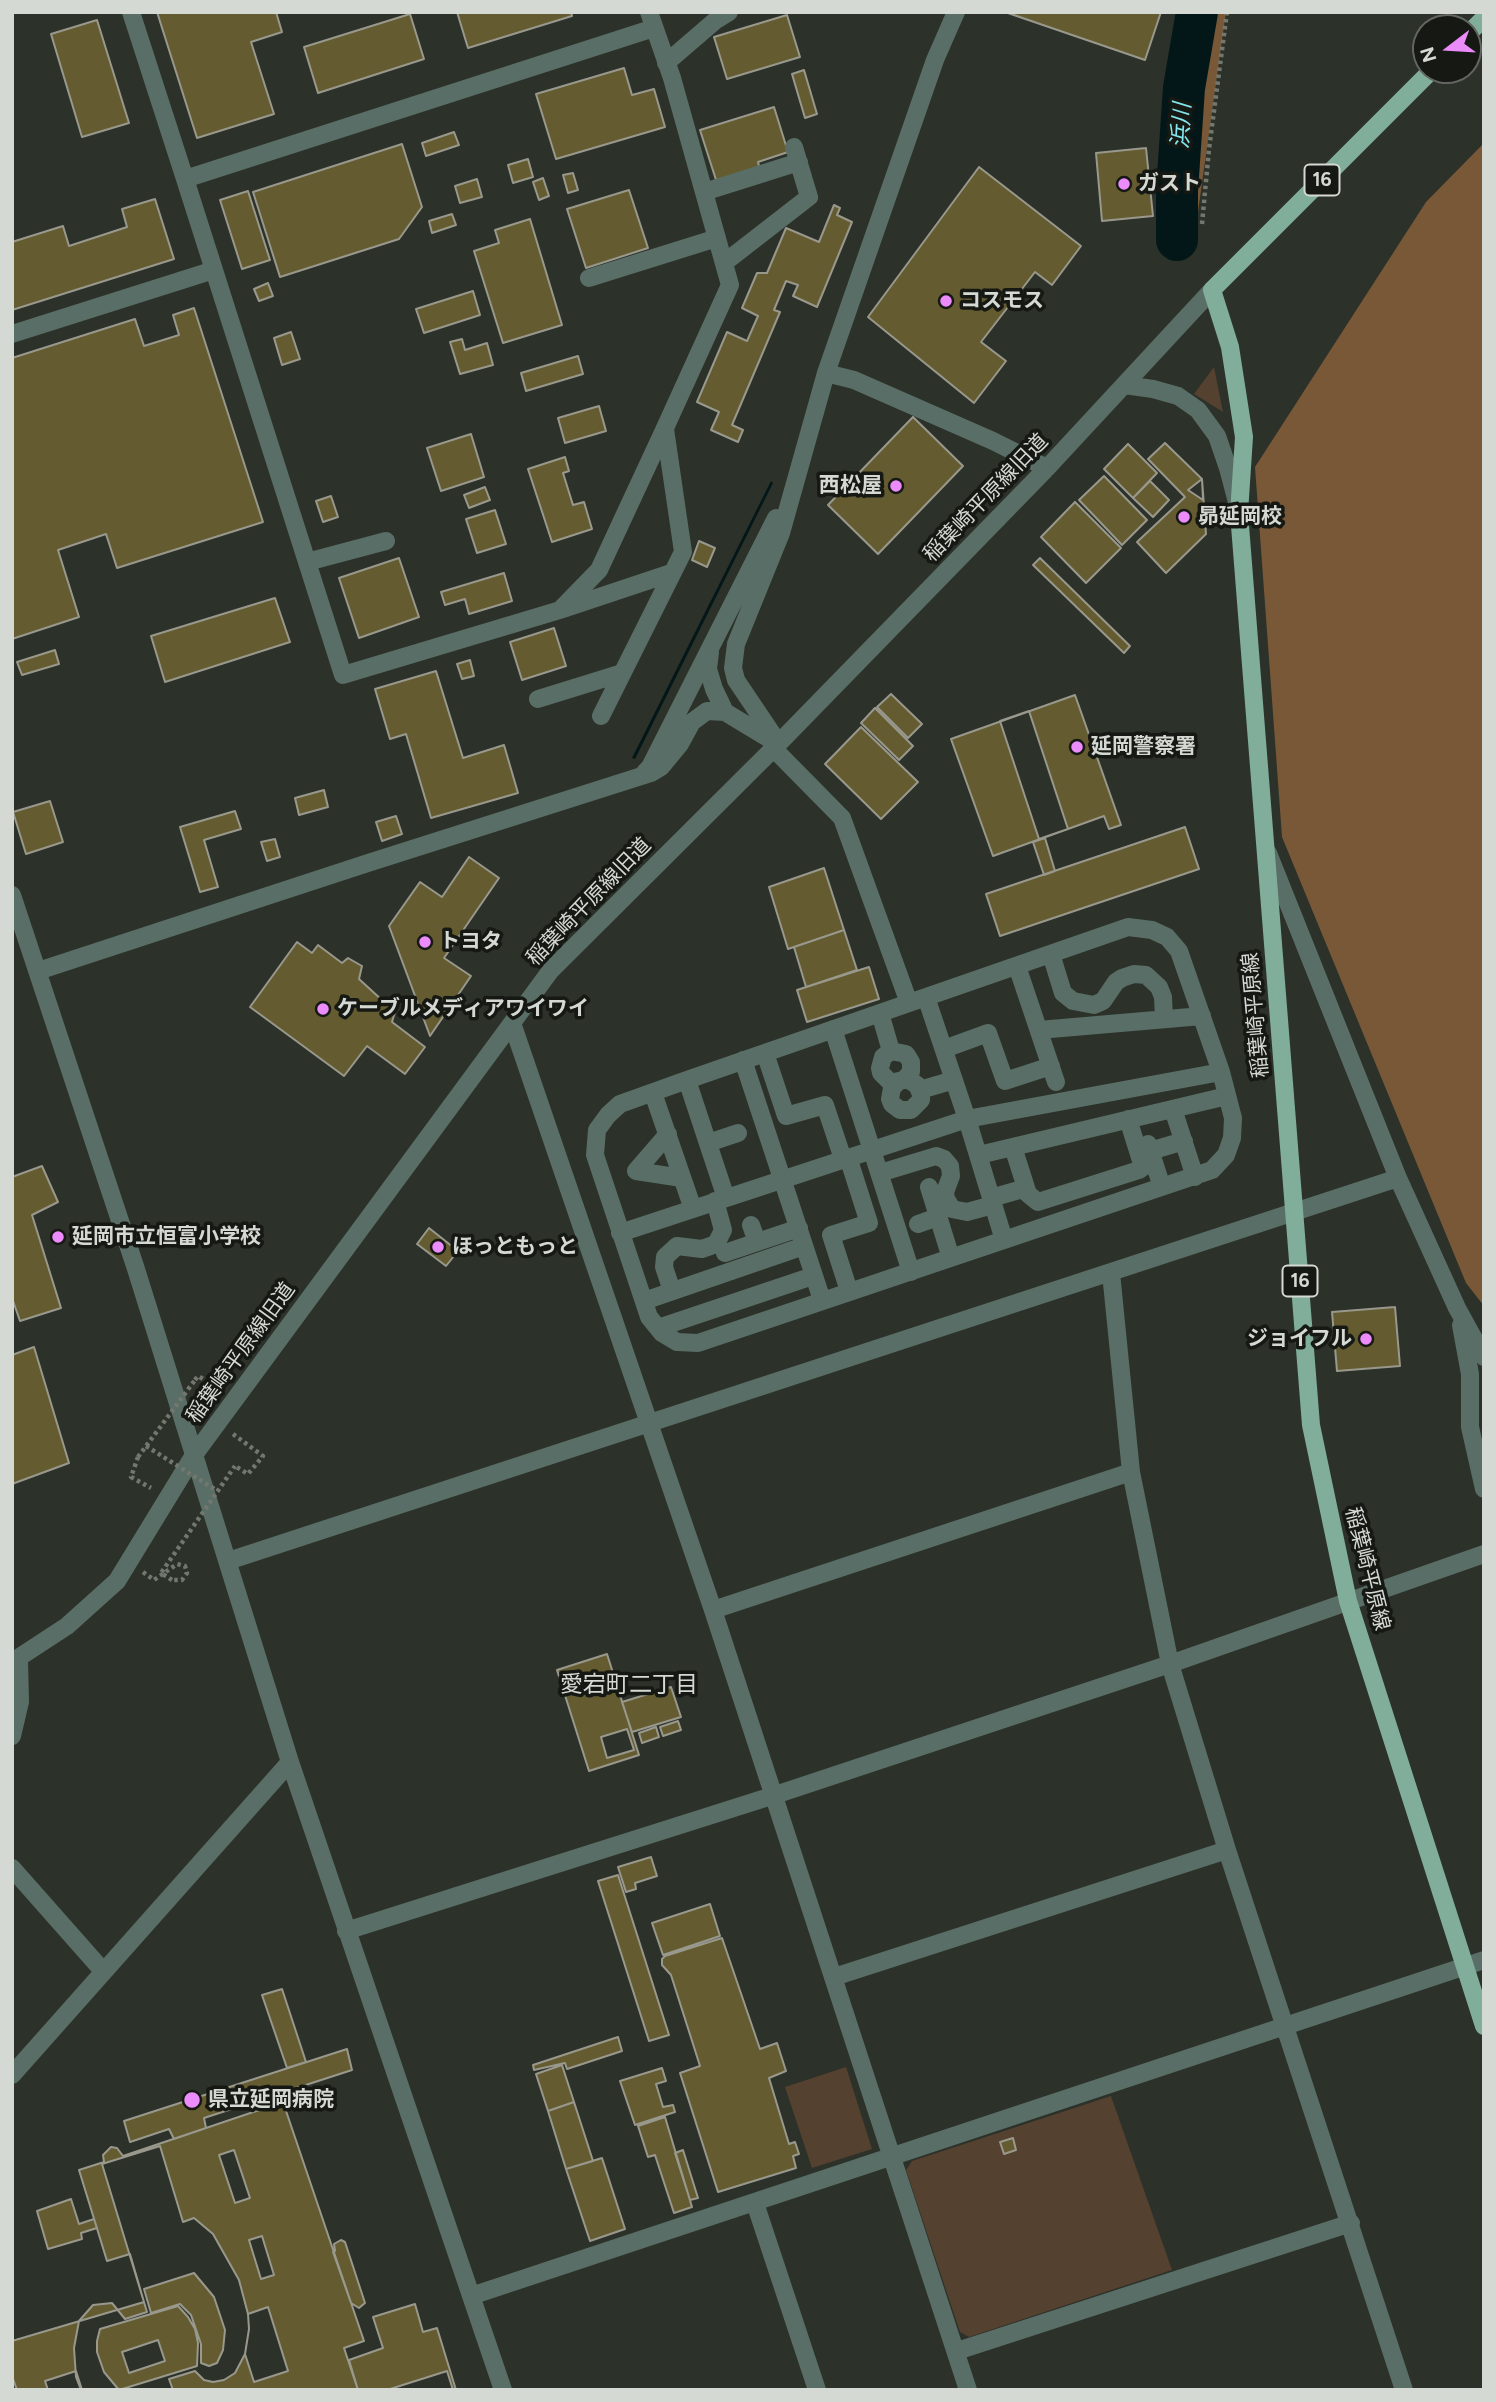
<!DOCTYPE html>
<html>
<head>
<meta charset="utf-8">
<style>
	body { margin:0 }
	#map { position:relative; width:1496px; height:2402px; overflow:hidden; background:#2c3129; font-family:Figtree,sans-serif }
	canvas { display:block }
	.frame { position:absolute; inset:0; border:14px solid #d5d9d3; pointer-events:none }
	.north { position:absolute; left:1412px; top:14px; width:70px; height:70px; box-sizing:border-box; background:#161814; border:2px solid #626560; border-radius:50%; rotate:253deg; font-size:19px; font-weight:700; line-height:28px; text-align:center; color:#d5d9d3 }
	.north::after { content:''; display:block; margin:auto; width:24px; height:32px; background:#ec8cfa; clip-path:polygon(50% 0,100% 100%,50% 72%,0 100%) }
</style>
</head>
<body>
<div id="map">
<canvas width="1496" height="2402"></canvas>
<div class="frame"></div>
<div class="north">N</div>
</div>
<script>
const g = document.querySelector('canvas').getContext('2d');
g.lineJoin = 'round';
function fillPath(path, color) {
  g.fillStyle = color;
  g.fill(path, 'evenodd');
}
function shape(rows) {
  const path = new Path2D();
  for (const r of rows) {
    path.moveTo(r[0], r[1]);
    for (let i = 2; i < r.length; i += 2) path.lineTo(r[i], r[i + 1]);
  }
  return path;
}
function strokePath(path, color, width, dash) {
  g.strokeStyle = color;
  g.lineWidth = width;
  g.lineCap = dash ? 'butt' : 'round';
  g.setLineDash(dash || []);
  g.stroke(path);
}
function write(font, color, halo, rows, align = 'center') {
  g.font = font + ' Figtree,"Noto Sans JP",sans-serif';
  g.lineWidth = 7;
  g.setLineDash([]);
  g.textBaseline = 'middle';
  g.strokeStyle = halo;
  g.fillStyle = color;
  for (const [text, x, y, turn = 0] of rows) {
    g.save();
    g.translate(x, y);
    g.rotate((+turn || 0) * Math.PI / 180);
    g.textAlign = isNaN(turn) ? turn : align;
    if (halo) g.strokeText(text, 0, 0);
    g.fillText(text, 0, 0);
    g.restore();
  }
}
fillPath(shape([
	[1214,367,1223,412,1194,394],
	[846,2067,872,2149,812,2168,785,2087],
	[1111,2096,1172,2270,969,2337,960,2332,906,2170,912,2161]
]), '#54412f');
fillPath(shape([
	[1191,12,1226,12,1196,226,1182,235,1176,139],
	[1484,143,1484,1306,1466,1283,1282,837,1255,467,1426,202]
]), '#785837');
fillPath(shape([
	[771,481,773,483,635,759,632,758]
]), '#041718');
strokePath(shape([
	[1177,240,1177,191,1184,88,1197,12]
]), '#041718', 42);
const building = shape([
	[157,12,276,12,282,32,251,42,274,114,197,138,157,12],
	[457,12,571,12,572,16,468,48,457,12],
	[1005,12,1161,12,1145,60,1005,12],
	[410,14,424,59,318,93,304,47,410,14],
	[787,15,800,57,727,79,714,37,787,15],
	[97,20,129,123,82,137,51,34,97,20],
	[624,68,632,95,654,89,665,127,556,159,536,94,624,68],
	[804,70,817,114,805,118,792,74,804,70],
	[774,107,788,152,758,162,760,170,717,183,700,130,774,107],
	[454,132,459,145,426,156,422,143,454,132],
	[402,144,422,207,399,239,280,277,253,192,402,144],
	[1146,148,1153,216,1102,221,1096,153,1146,148],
	[528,159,533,177,513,183,508,165,528,159],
	[979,167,1081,246,1052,285,1035,272,981,342,1006,361,974,403,868,317,979,167],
	[573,173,578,190,568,193,563,175,573,173],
	[543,178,549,196,539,200,533,182,543,178],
	[477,179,482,197,460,203,455,186,477,179],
	[629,190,648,248,586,268,567,209,629,190],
	[248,191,270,260,242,269,220,200,248,191],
	[155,199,174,259,12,310,12,242,63,226,69,246,127,227,122,209,155,199],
	[834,205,840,208,837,215,852,222,817,307,793,296,798,285,786,281,774,310,780,312,732,425,743,430,738,442,711,430,719,412,697,402,727,332,747,341,758,316,742,308,757,273,767,273,786,228,819,242,834,205],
	[452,214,456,225,432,233,429,221,452,214],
	[530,219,562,325,503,343,474,251,499,243,495,230,530,219],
	[268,283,273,296,259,301,254,289,268,283],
	[473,291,480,315,424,333,416,309,473,291],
	[194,308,263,522,117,568,106,534,58,550,79,617,12,639,12,358,135,319,144,346,179,335,173,315,194,308],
	[291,332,300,359,282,365,274,338,291,332],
	[462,339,465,350,487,343,493,365,460,374,450,342,462,339],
	[578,356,583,374,526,391,521,373,578,356],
	[599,406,606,431,565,443,558,418,599,406],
	[913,417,963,466,878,554,828,505,913,417],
	[471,434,484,477,441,491,427,448,471,434],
	[1165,443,1202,479,1206,534,1166,573,1137,542,1185,497,1148,459,1165,443],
	[1128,444,1157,473,1133,498,1104,469,1128,444],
	[565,457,569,471,563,473,573,505,584,502,592,529,552,542,528,469,565,457],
	[1104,476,1147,520,1122,545,1079,500,1104,476],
	[1202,479,1203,500,1188,490,1202,479],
	[1150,481,1169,500,1153,517,1133,498,1150,481],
	[485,487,490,500,469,508,464,495,485,487],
	[331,496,338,517,323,522,316,501,331,496],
	[1075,502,1121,548,1086,583,1041,537,1075,502],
	[495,510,506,544,477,553,466,519,495,510],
	[699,541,715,548,707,567,692,560,699,541],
	[399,558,419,617,359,638,339,578,399,558],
	[1040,558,1130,646,1124,653,1033,565,1040,558],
	[504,573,512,601,469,614,465,599,445,605,441,592,504,573],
	[275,598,290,642,165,682,151,636,275,598],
	[554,628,566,666,522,680,510,642,554,628],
	[55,650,59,664,22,675,17,662,55,650],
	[470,660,474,676,462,679,457,664,470,660],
	[436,671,463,758,504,745,518,793,431,818,406,734,390,739,375,689,436,671],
	[891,694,922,724,908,738,877,707,891,694],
	[1075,695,1121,825,1109,829,1104,816,993,856,951,739,1075,695],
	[875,708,913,746,899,760,861,723,875,708],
	[1029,711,1068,829,1039,839,1000,721,1029,711],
	[861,727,918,782,881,819,825,764,861,727],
	[324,790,328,807,299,815,295,798,324,790],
	[50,801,63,842,26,854,13,812,50,801],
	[235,811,241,829,204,840,218,887,200,892,180,827,235,811],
	[396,816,402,834,382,841,376,822,396,816],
	[1185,827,1199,869,1000,936,986,894,1185,827],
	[1045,838,1055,871,1044,875,1033,842,1045,838],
	[275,839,280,857,267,861,261,842,275,839],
	[469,857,499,878,444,958,471,976,430,1036,389,926,420,882,442,897,469,857],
	[824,868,844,930,788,949,769,887,824,868],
	[844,930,857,970,806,987,794,947,844,930],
	[297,942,312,953,318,945,342,963,348,958,362,966,359,979,395,1012,392,1022,425,1047,405,1074,367,1046,344,1076,250,1007,297,942],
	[869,967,879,999,807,1022,797,990,869,967],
	[42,1166,58,1202,32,1215,61,1308,20,1321,12,1298,12,1177,42,1166],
	[429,1228,458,1251,446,1266,417,1244,429,1228],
	[1395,1307,1400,1366,1337,1371,1332,1312,1395,1307],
	[34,1347,69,1463,12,1484,12,1355,34,1347],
	[607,1654,639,1755,589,1771,557,1670,607,1654],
	[671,1687,681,1717,632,1732,622,1702,671,1687],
	[678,1721,681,1730,663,1736,660,1727,678,1721],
	[656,1727,659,1737,642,1743,639,1733,656,1727],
	[627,1729,634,1750,607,1758,601,1737,627,1729],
	[651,1857,657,1876,635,1883,636,1889,626,1892,618,1867,651,1857],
	[618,1875,669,2035,649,2041,598,1881,618,1875],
	[710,1904,720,1936,663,1955,652,1923,710,1904],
	[722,1938,760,2049,777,2043,786,2071,769,2078,789,2144,795,2142,799,2154,793,2156,796,2168,718,2192,680,2073,700,2066,671,1975,662,1965,662,1959,665,1956,722,1938],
	[282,1989,306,2062,287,2068,262,1995,282,1989],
	[618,2037,622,2051,567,2069,565,2063,534,2070,533,2065,618,2037],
	[347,2049,352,2070,204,2118,206,2128,174,2139,169,2129,130,2142,124,2121,347,2049],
	[562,2065,574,2102,548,2111,536,2074,562,2065],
	[662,2068,666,2081,656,2084,663,2107,673,2105,675,2112,635,2125,620,2081,662,2068],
	[283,2102,364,2341,344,2348,358,2390,17,2390,12,2376,12,2341,144,2302,130,2254,107,2261,79,2170,104,2162,103,2155,111,2147,117,2148,123,2156,283,2102],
	[574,2102,593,2161,566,2169,548,2111,574,2102],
	[665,2117,692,2207,674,2213,655,2155,648,2157,638,2126,665,2117],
	[1013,2138,1016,2150,1004,2154,1000,2142,1013,2138],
	[160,2146,183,2222,194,2218,213,2234,239,2280,248,2314,249,2329,245,2354,235,2373,224,2380,213,2382,204,2380,195,2371,169,2379,173,2390,81,2390,76,2377,74,2348,79,2321,93,2305,112,2303,125,2319,147,2312,102,2164,160,2146],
	[234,2150,250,2198,235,2203,219,2155,234,2150],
	[683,2150,698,2198,690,2200,675,2153,683,2150],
	[602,2158,625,2229,590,2241,566,2169,602,2158],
	[71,2199,79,2224,94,2219,97,2228,81,2233,82,2239,48,2249,37,2211,71,2199],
	[262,2236,274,2275,261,2279,249,2240,262,2236],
	[341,2240,345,2242,365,2303,359,2308,351,2303,333,2252,335,2251,334,2244,341,2240],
	[194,2273,214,2297,225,2330,223,2350,217,2363,209,2366,201,2363,201,2344,191,2315,180,2304,151,2313,144,2289,194,2273],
	[415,2304,423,2332,437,2328,456,2390,358,2390,349,2360,383,2348,373,2317,415,2304],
	[178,2306,188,2317,195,2329,198,2343,197,2366,119,2390,104,2372,97,2352,97,2341,100,2329,178,2306],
	[268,2307,288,2371,254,2382,245,2354,249,2329,248,2314,268,2307],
	[158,2340,165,2361,129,2373,122,2352,158,2340],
	[76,2371,82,2390,48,2390,45,2381,76,2371],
	[447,2371,453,2390,387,2390,447,2371]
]);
fillPath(building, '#645c30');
strokePath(building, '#99988d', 2);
strokePath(shape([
	[1202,224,1209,149,1227,12],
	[195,1380,198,1376,220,1389],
	[233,1434,263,1456,248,1474,235,1466],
	[138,1457,131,1477,151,1488],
	[143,1572,154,1580,177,1564,185,1566,187,1573,182,1580,172,1580]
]), '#72776f', 4.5, [3.5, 3.5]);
strokePath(shape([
	[131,12,185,179],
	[649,12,672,78,730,285,665,428,599,570,560,610,343,675,185,179,654,28],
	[666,63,716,20,729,12],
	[704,192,799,162],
	[724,263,809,197,794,147],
	[589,278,717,238],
	[12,334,214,270],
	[826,373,854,380,993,441,1047,468],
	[1124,385,1153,389,1178,396,1198,410,1217,436,1228,468,1238,506],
	[307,562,386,541],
	[563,609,671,573],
	[710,652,708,669,714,689,725,712],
	[538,699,622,673],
	[601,716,683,552,665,429],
	[775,738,736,680,733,668,736,644,781,533,826,373,935,60,956,12],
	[774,749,842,818,909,1003],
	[645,772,650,767,776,518],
	[1268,853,1398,1178,1457,1308,1484,1357],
	[12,895,136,1269,290,1762,503,2390],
	[1128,927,1152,930,1167,937,1179,951,1221,1072,1233,1118,1232,1138,1226,1155,1212,1170,698,1343,677,1342,662,1333,649,1317,595,1155,597,1130,608,1115,620,1104,687,1080,1128,927],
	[1051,954,1063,993,1073,1001,1094,1005,1103,1001,1116,982,1122,978,1134,974,1146,975,1159,987,1163,997,1164,1019],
	[1017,966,1056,1082],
	[38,971,368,863,651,773,661,767,680,744,692,722,707,711,725,712,778,744],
	[926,997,967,1119,1004,1240],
	[880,1013,891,1051],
	[512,1023,713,1610,968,2390],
	[833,1029,911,1272],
	[1039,1030,1202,1016],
	[944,1049,988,1033,1005,1081,1051,1066],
	[765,1053,786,1116,825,1105,843,1159],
	[743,1060,822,1300],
	[687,1080,726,1198],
	[899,1081,892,1088,890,1099,892,1104,900,1110,911,1110,921,1100,921,1094,917,1085,909,1080,904,1080,894,1082,889,1081,881,1073,880,1068,883,1057,891,1051,906,1054,911,1062,911,1072,904,1080],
	[920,1090,954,1080],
	[653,1093,693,1209],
	[1173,1109,1195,1177],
	[668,1134,636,1171,682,1178],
	[708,1143,738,1133],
	[1148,1144,1162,1187],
	[1013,1147,1028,1194,1038,1202,1139,1170,1143,1167,1128,1119],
	[1150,1151,1184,1141],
	[979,1155,1227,1096],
	[848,1157,869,1223,831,1235,849,1291],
	[880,1173,936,1156,944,1159,950,1166,951,1176,945,1192,946,1199,952,1209,967,1212,993,1205],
	[929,1187,951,1258],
	[991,1198,1026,1188],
	[918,1224,938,1217],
	[751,1225,757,1242],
	[620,1233,967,1119,1221,1072],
	[725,1253,799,1228],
	[1111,1273,1131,1472,1170,1664,1227,1850,1404,2390],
	[672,1291,664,1267,665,1257,677,1246,702,1249,716,1244,723,1230,715,1201],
	[644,1301,804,1246],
	[1461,1325,1470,1374,1470,1427,1484,1489],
	[658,1328,813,1276],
	[228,1561,1398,1178],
	[713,1610,1131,1472],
	[12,1662,67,1626,117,1581,194,1455,551,970,778,744,1047,468,1212,290],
	[12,1736,20,1702,19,1659],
	[12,1868,103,1971],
	[346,1931,775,1795,1170,1664,1484,1554],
	[834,1977,1227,1850],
	[12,2075,290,1762],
	[755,2203,817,2390],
	[471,2296,1484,1960],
	[957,2351,1351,2223]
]), '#596e66', 18);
strokePath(shape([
	[1468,34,1484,18],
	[1432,70,1212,290,1230,347,1244,437,1239,513,1311,1425,1348,1601,1484,2026]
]), '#81ad9b', 18);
strokePath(shape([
	[146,1446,216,1490],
	[138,1457,195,1380],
	[172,1580,161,1573,235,1466]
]), '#72776f', 4.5, [3.5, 3.5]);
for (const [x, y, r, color] of [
	[1124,184,7,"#ec8cfa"],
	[946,301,7,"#ec8cfa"],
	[896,486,7,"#ec8cfa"],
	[1184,517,7,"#ec8cfa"],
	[1077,747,7,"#ec8cfa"],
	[425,942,7,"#ec8cfa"],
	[323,1009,7,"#ec8cfa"],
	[58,1237,7,"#ec8cfa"],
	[438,1247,7,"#ec8cfa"],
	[1366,1339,7,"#ec8cfa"],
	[192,2100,9,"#ec8cfa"]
]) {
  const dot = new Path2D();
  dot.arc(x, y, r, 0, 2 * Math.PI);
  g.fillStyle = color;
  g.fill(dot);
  strokePath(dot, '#161814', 2.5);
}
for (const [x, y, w] of [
	[1322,180,35],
	[1300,1281,35]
]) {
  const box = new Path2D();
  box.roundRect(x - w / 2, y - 15.5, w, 31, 5);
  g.fillStyle = '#161814';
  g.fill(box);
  strokePath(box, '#d5d9d3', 2);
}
write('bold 19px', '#d5d9d3', null, [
	["16",1322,180],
	["16",1300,1281]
]);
write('bold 21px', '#d5d9d3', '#161814', [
	["ガスト",1138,184],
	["コスモス",960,301],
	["西松屋",882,486,"right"],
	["昴延岡校",1198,517],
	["延岡警察署",1091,747],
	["トヨタ",439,942],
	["ケーブルメディアワイワイ",337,1009],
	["延岡市立恒富小学校",72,1237],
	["ほっともっと",452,1247],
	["ジョイフル",1352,1339,"right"],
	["県立延岡病院",208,2100]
], 'left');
write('21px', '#d5d9d3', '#161814', [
	["稲葉崎平原線旧道",986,498,-46],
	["稲葉崎平原線旧道",589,902,-46],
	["稲葉崎平原線",1256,1015,-95],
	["稲葉崎平原線旧道",241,1353,-54],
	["稲葉崎平原線",1367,1569,76]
]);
write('italic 23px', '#83e6ed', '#161814', [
	["浜川",1182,126,-87]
]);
write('23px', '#d5d9d3', '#161814', [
	["愛宕町二丁目",629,1685]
]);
</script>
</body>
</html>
